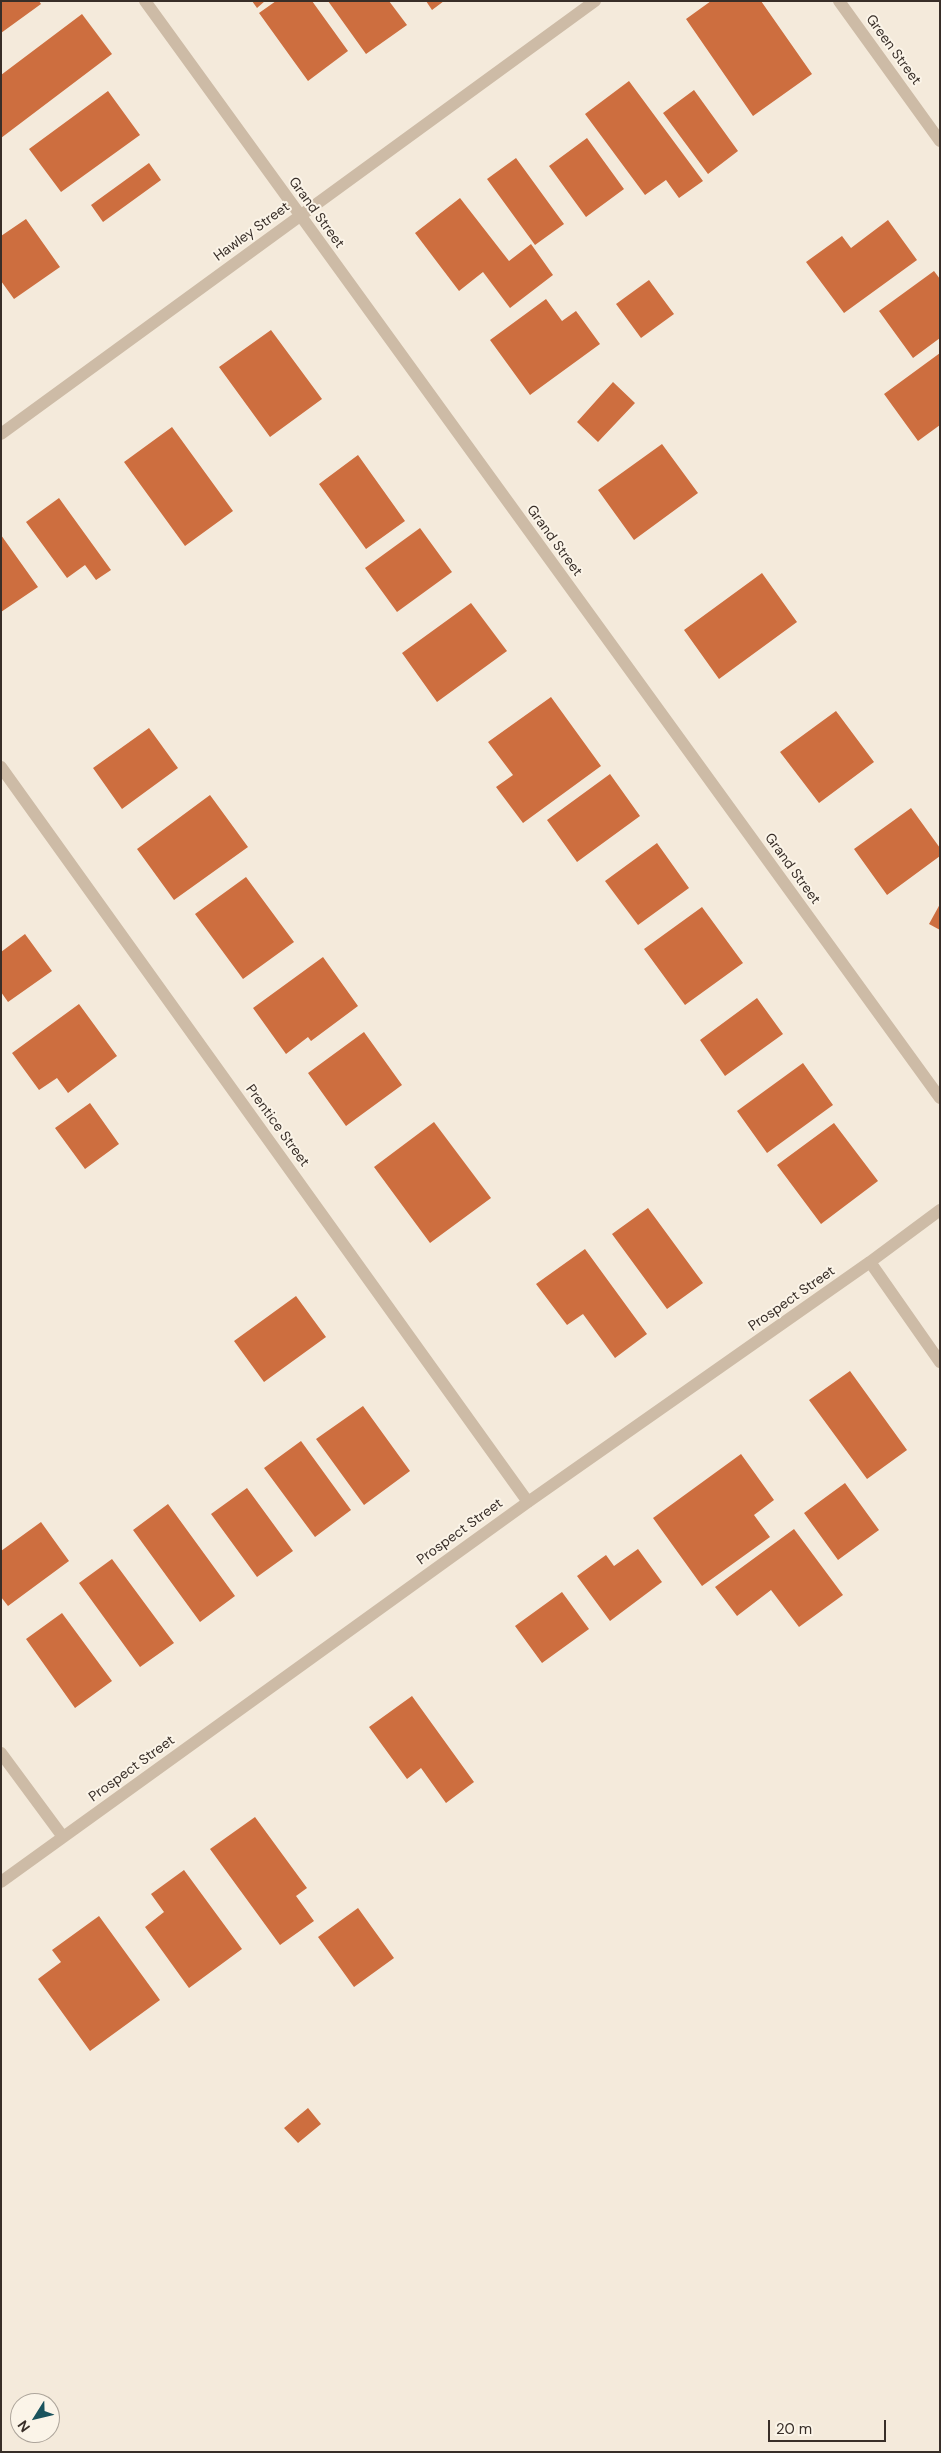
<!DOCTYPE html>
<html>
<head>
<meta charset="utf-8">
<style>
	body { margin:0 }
	#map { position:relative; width:941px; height:2453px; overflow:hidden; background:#f4eadb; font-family:"DM Sans",sans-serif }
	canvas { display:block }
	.frame { position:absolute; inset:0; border:2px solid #382e28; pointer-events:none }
	.north { position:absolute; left:10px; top:2393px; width:50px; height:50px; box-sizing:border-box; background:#fbf4e8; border:1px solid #ada59b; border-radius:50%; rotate:234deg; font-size:14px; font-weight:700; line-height:20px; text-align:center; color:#382e28 }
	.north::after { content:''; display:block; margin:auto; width:18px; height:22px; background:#1a535d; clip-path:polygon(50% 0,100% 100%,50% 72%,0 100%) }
	.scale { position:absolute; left:768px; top:2420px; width:118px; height:22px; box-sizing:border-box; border:2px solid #382e28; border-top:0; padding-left:6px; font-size:15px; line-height:18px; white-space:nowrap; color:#382e28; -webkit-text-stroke:4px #fbf4e8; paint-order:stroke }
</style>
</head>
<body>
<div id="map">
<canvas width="941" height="2453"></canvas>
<div class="frame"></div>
<div class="north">N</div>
<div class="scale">20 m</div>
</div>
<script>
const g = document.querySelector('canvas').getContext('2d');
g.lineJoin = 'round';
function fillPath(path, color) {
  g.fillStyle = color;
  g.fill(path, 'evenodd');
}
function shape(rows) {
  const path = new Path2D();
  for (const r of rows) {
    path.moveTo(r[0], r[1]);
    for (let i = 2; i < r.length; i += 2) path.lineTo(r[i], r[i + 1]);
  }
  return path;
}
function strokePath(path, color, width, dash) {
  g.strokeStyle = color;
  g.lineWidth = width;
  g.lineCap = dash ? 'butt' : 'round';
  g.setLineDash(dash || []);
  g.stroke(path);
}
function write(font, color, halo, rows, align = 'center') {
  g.font = font + ' "DM Sans",sans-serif';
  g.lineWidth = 4;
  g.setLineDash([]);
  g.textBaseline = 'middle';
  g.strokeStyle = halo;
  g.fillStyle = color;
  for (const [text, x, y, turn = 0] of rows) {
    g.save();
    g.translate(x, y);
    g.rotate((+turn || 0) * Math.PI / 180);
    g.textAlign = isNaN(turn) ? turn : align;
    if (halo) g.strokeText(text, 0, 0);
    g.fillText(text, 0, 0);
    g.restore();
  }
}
fillPath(shape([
	[1,1,39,1,41,4,1,33],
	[252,1,265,1,257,8],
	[276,1,312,1,348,51,308,81,259,13],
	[328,1,389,1,407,25,366,54],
	[426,1,444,1,432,10],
	[711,1,761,1,812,74,753,116,686,19],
	[82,14,112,54,1,138,1,75],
	[629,81,703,181,679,198,666,180,645,195,585,114],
	[694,90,738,151,708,174,663,113],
	[108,91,140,135,61,192,29,149],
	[587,138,624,189,586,217,549,166],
	[516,158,564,224,535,245,487,179],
	[149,163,161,180,103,222,91,205],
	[460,198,509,261,531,244,553,275,510,308,483,272,459,291,415,233],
	[26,219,60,267,14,299,1,281,1,236],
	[888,220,917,260,844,313,806,262,842,236,851,248],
	[934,271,940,279,940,338,913,358,879,311],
	[649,280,674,314,641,338,616,304],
	[546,299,562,321,576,311,600,344,530,395,490,340],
	[271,330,322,399,270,437,219,367],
	[940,353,940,425,918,441,884,394],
	[613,382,635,403,598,442,577,422],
	[172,427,233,511,185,546,124,462],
	[662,444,698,493,634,540,598,490],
	[358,455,405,521,366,549,319,484],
	[59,498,111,570,96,580,85,565,67,578,26,522],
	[420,528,452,572,397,612,365,568],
	[1,535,38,587,1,612],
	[762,573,797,622,719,679,684,630],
	[471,603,507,651,437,702,402,653],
	[551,697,601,766,523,823,496,787,513,775,488,742],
	[836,711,874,762,819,803,780,752],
	[149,728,178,768,122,809,93,768],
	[610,774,640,816,577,862,547,820],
	[210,795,248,847,174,900,137,849],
	[911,808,940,848,940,856,887,895,854,849],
	[657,843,689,888,638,925,605,881],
	[246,877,294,942,243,979,195,914],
	[940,904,940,930,929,924],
	[702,907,743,963,685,1005,644,949],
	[25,934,52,971,8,1002,1,992,1,952],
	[323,957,358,1006,311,1041,308,1037,286,1054,253,1008],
	[757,998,783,1034,725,1076,700,1040],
	[79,1004,117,1056,68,1093,57,1078,39,1090,12,1053],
	[364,1032,402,1085,346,1126,308,1073],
	[803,1063,833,1105,767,1153,737,1111],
	[90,1103,119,1144,85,1169,55,1128],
	[434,1122,491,1198,430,1243,374,1167],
	[834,1123,878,1181,821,1224,777,1165],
	[648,1208,703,1283,667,1309,612,1234],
	[585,1249,647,1334,615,1358,583,1314,567,1325,536,1284],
	[296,1296,326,1337,264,1382,234,1341],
	[850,1371,907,1450,867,1479,809,1400],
	[363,1406,410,1471,364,1505,316,1439],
	[301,1441,351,1510,315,1537,264,1468],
	[741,1454,774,1500,754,1515,770,1537,702,1586,653,1518],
	[845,1483,879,1530,838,1560,804,1513],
	[247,1488,293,1551,257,1577,211,1514],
	[168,1504,235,1596,200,1622,133,1530],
	[41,1522,69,1561,8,1606,1,1597,1,1551],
	[794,1529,843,1595,799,1627,771,1590,737,1616,715,1587],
	[638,1549,662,1582,610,1621,577,1576,606,1555,614,1566],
	[112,1559,174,1643,140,1667,79,1583],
	[562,1592,589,1629,542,1663,515,1626],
	[62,1613,112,1681,75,1708,26,1639],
	[412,1696,474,1782,446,1803,421,1768,407,1779,369,1727],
	[255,1817,307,1888,296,1896,314,1921,280,1945,210,1849],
	[184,1870,242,1949,189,1988,145,1927,164,1912,151,1894],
	[358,1908,394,1958,354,1987,318,1937],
	[99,1916,160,2000,90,2051,38,1979,61,1962,52,1950],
	[308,2108,321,2124,298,2143,284,2128]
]), '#cd6e3f');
strokePath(shape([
	[145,1,940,1098],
	[839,1,940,141],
	[1,434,595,1],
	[1,767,528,1502],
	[870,1262,940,1362],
	[1,1753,63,1837],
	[1,1882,528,1502,870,1262,940,1210]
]), '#cdbba6', 12);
write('14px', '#382e28', '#fbf4e8', [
	["Green Street",893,50,54],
	["Grand Street",316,213,54],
	["Hawley Street",252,232,-36],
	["Grand Street",554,541,54],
	["Grand Street",792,869,54],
	["Prentice Street",277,1126,54],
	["Prospect Street",792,1299,-35],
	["Prospect Street",460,1532,-36],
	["Prospect Street",132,1769,-36]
]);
</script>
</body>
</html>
